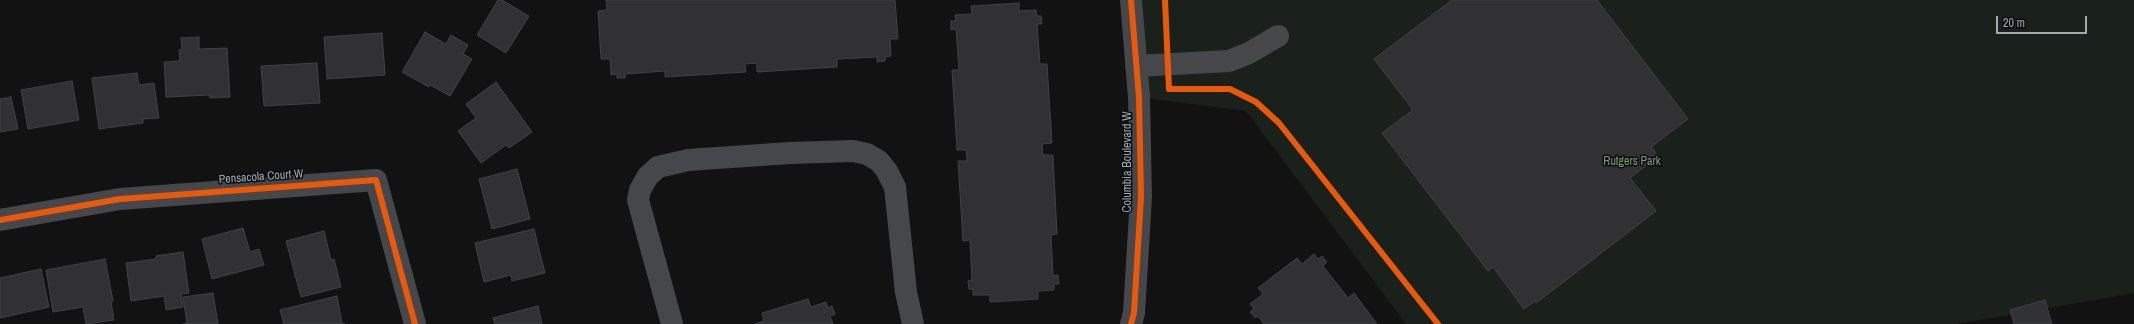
<!DOCTYPE html>
<html>
<head>
<meta charset="utf-8">
<style>
	body { margin:0 }
	#map { position:relative; width:2134px; height:324px; overflow:hidden; background:#121212; font-family:"Archivo Narrow",sans-serif }
	canvas { display:block }
	.scale { position:absolute; left:1996px; top:16px; width:91px; height:18px; box-sizing:border-box; border:2px solid #a2a9b4; border-top:0; padding-left:5px; font-size:12px; line-height:14px; white-space:nowrap; color:#a2a9b4; -webkit-text-stroke:3px #0c0c0d; paint-order:stroke }
</style>
</head>
<body>
<div id="map">
<canvas width="2134" height="324"></canvas>
<div class="scale">20 m</div>
</div>
<script>
const g = document.querySelector('canvas').getContext('2d');
g.lineJoin = 'round';
function fillPath(path, color) {
  g.fillStyle = color;
  g.fill(path, 'evenodd');
}
function shape(rows) {
  const path = new Path2D();
  for (const r of rows) {
    path.moveTo(r[0], r[1]);
    for (let i = 2; i < r.length; i += 2) path.lineTo(r[i], r[i + 1]);
  }
  return path;
}
function strokePath(path, color, width, dash) {
  g.strokeStyle = color;
  g.lineWidth = width;
  g.lineCap = dash ? 'butt' : 'round';
  g.setLineDash(dash || []);
  g.stroke(path);
}
function write(font, color, halo, rows, align = 'center') {
  g.font = font + ' "Archivo Narrow",sans-serif';
  g.lineWidth = 3;
  g.setLineDash([]);
  g.textBaseline = 'middle';
  g.strokeStyle = halo;
  g.fillStyle = color;
  for (const [text, x, y, turn = 0] of rows) {
    g.save();
    g.translate(x, y);
    g.rotate((+turn || 0) * Math.PI / 180);
    g.textAlign = isNaN(turn) ? turn : align;
    if (halo) g.strokeText(text, 0, 0);
    g.fillText(text, 0, 0);
    g.restore();
  }
}
fillPath(shape([
	[1131,0,2134,0,2134,293,1957,324,1406,324,1246,111,1139,97]
]), '#1a201a');
const building = shape([
	[498,0,502,0,529,16,506,53,477,35,498,0],
	[606,0,895,0,898,39,890,39,891,56,885,57,885,61,877,62,877,57,837,59,837,67,757,72,757,63,745,64,746,72,665,77,665,71,625,74,625,78,617,78,617,74,611,75,610,59,601,59,598,11,607,10,606,0],
	[1452,0,1597,0,1688,119,1651,147,1658,156,1630,178,1656,211,1536,303,1535,301,1524,309,1493,267,1488,271,1382,133,1413,110,1374,59,1452,0],
	[1019,3,1019,11,1036,10,1037,16,1041,16,1042,24,1037,24,1040,64,1047,64,1052,143,1042,144,1043,155,1053,155,1057,234,1051,235,1053,276,1058,275,1059,284,1054,284,1054,290,1038,291,1038,299,990,302,990,295,973,295,973,289,969,289,968,281,972,280,970,240,963,241,958,161,967,161,966,150,957,150,952,70,959,70,956,29,951,30,951,21,956,21,955,15,972,14,971,6,1019,3],
	[425,32,446,44,451,35,468,45,463,54,472,59,450,96,430,85,429,87,402,72,425,32],
	[382,33,385,75,327,79,324,37,382,33],
	[199,37,199,49,227,48,230,97,210,98,209,95,166,97,164,62,180,61,179,50,182,49,181,38,199,37],
	[317,63,320,103,264,106,261,66,317,63],
	[137,73,139,85,154,83,159,118,143,119,143,123,99,129,92,78,137,73],
	[72,81,79,120,28,129,21,90,72,81],
	[496,82,532,132,509,148,506,145,481,163,458,131,476,118,466,104,496,82],
	[11,97,18,129,0,132,0,99,11,97],
	[517,169,530,219,492,229,479,179,517,169],
	[243,228,250,252,259,249,264,265,212,279,202,239,243,228],
	[534,229,545,273,512,281,511,275,484,282,475,243,534,229],
	[324,231,331,260,334,259,341,287,301,297,286,241,324,231],
	[183,252,189,293,181,294,183,307,166,310,164,296,131,301,126,263,156,259,156,256,183,252],
	[1314,254,1318,259,1322,256,1327,262,1323,266,1348,298,1354,293,1377,324,1264,324,1258,316,1255,318,1250,312,1254,309,1250,304,1263,294,1258,288,1297,258,1302,264,1314,254],
	[105,259,113,301,111,302,114,320,86,324,83,307,53,312,46,270,105,259],
	[41,269,49,307,0,318,0,278,41,269],
	[213,293,218,324,183,324,187,323,183,297,213,293],
	[337,296,342,323,345,324,284,324,280,310,337,296],
	[808,299,811,307,826,302,828,308,832,306,835,314,830,316,833,324,755,324,764,321,762,313,808,299],
	[2045,300,2052,324,2014,324,2010,310,2045,300],
	[538,306,542,324,495,324,493,318,538,306]
]);
fillPath(building, '#313133');
strokePath(building, '#404246', 1);
strokePath(shape([
	[1136,66,1229,61,1249,53,1278,36],
	[0,220,120,199,376,180,415,324],
	[672,324,638,200,640,190,648,176,658,167,688,160,790,153,853,151,867,154,879,161,887,171,895,187,906,292,913,324],
	[1131,324,1134,313,1141,197,1139,97,1131,0]
]), '#46474b', 22);
strokePath(shape([
	[1165,0,1169,89,1230,89,1256,102,1279,123,1438,324],
	[0,220,120,199,376,180,415,324],
	[1131,324,1134,313,1141,197,1139,97,1131,0]
]), '#e8590c', 6);
write('12px', '#a2a9b4', '#0c0c0d', [
	["Columbia Boulevard W",1128,162,-90],
	["Pensacola Court W",261,177,-4]
]);
write('12px', '#7aa078', '#0c0c0d', [
	["Rutgers Park",1632,162]
]);
</script>
</body>
</html>
